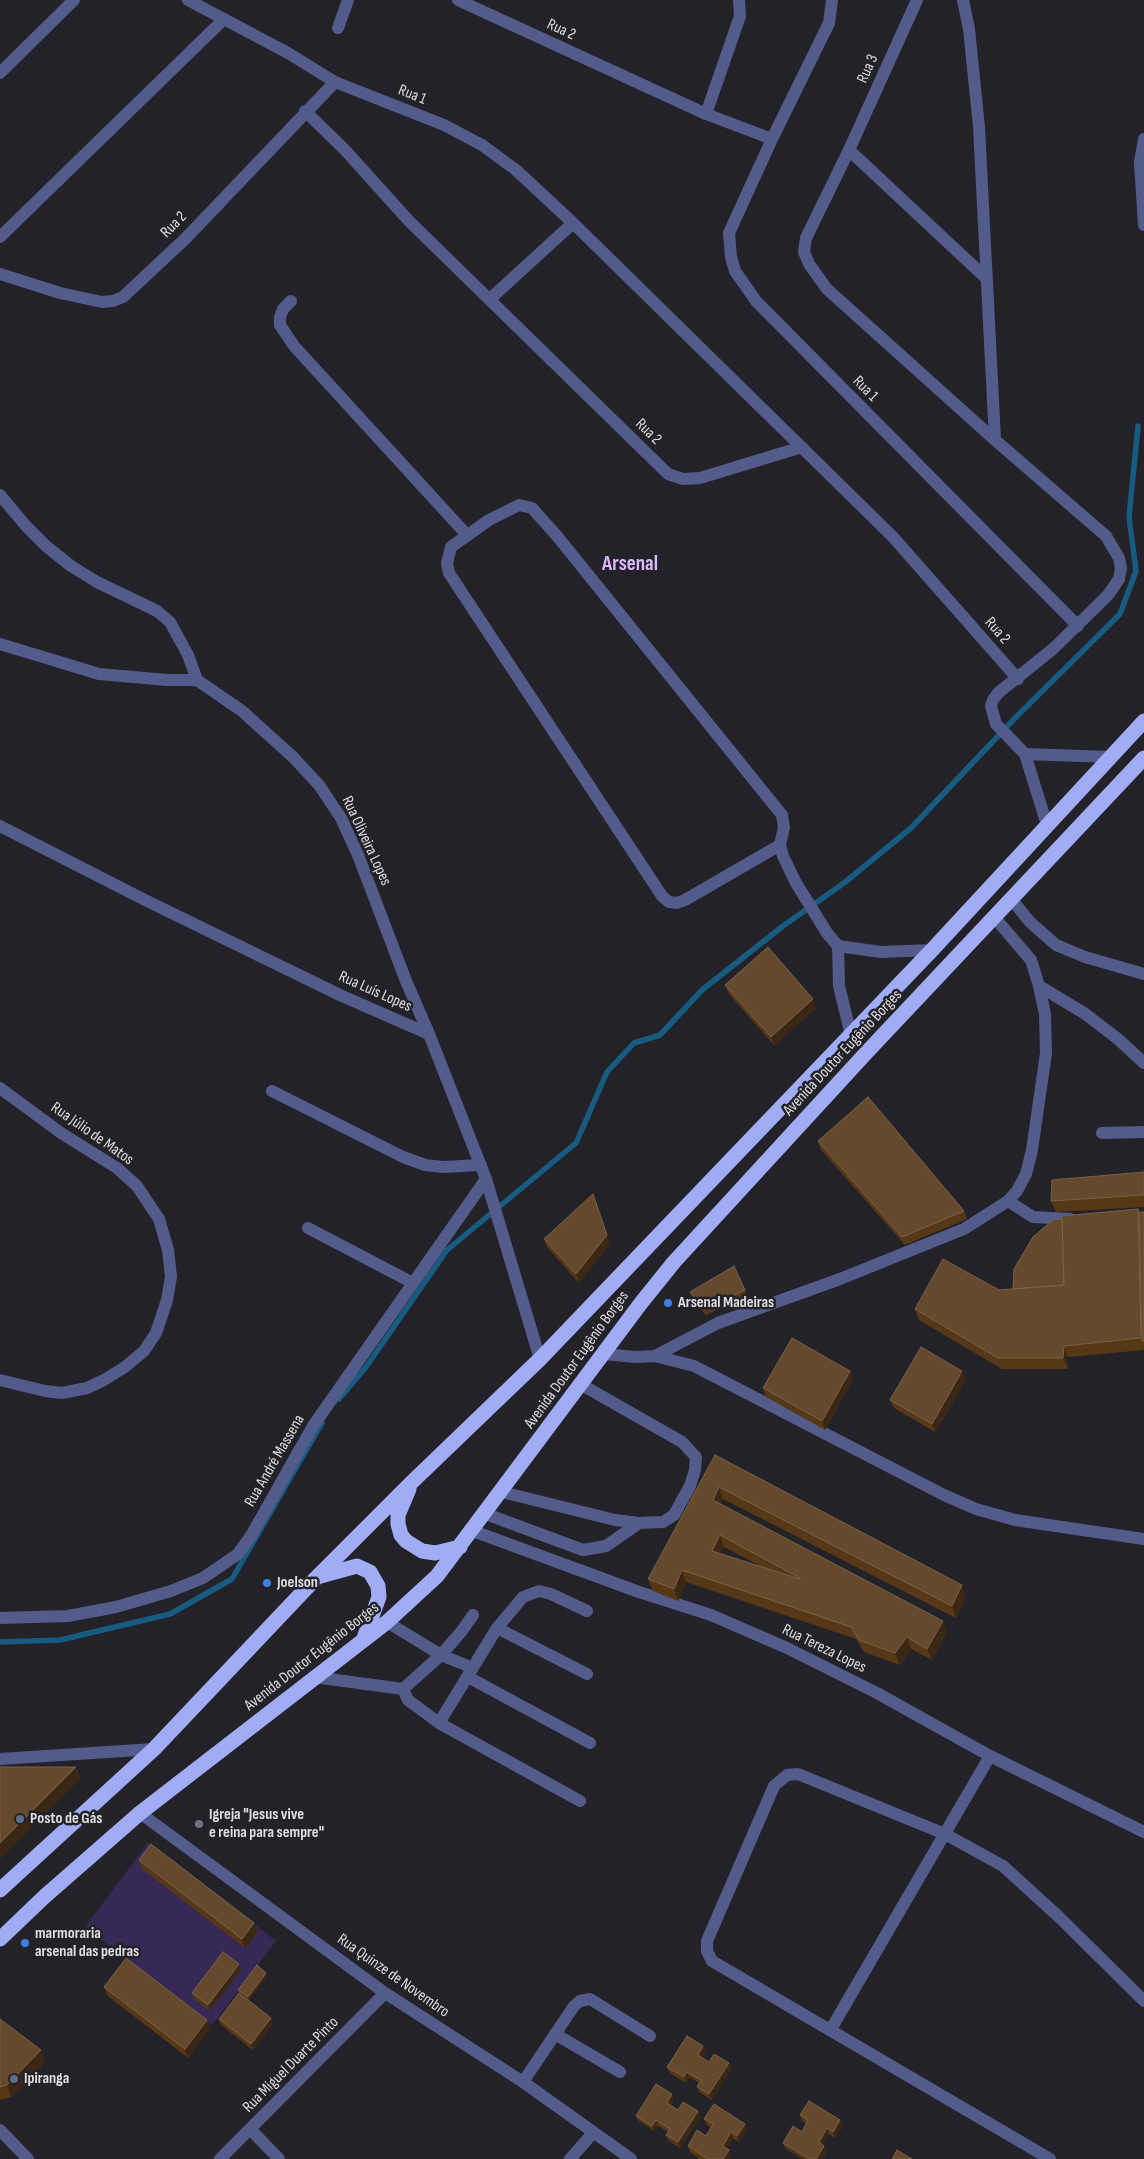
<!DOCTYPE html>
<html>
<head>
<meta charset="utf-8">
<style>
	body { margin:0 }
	canvas { display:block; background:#232228 }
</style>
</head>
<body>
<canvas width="1144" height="2159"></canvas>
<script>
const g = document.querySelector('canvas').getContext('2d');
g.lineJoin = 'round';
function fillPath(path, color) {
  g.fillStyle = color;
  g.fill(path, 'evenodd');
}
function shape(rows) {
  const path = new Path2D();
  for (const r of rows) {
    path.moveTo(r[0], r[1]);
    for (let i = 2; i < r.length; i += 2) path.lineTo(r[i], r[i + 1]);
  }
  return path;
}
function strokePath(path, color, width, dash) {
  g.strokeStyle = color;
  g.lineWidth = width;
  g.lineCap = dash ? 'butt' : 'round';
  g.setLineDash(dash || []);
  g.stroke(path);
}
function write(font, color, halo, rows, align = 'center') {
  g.font = font + ' "Sofia Sans Condensed",sans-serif';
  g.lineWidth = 5;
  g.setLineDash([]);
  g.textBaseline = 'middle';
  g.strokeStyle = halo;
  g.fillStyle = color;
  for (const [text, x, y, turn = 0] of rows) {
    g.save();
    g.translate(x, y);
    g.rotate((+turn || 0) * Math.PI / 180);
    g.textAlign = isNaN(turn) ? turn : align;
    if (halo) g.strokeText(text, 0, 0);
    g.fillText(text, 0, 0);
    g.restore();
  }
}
fillPath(shape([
	[148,1843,276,1941,212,2025,85,1927]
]), '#372956');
strokePath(shape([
	[339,1399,366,1367,447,1250,576,1143,607,1072,634,1043,660,1035,702,990,783,926,844,883,911,828,1016,717,1120,614,1136,571,1129,517,1138,426],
	[0,1642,60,1640,170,1614,232,1579,322,1423]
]), '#175b81', 5.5);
strokePath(shape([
	[188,0,288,53,335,82,444,125,482,145,516,170,573,223,893,537,1018,679],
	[458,0,706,114,772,139],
	[832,0,829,23,772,139,729,233,731,257,735,271,756,301,1078,626],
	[917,0,849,150,806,238,804,252,809,264,827,289,995,440,1106,536,1119,558,1121,568,1119,579,1108,595,1053,649,998,693,993,700,991,706,996,724,1025,754,1047,825],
	[963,0,969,29,979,127,995,440],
	[338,28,348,0],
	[0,73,74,0],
	[305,111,345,150,409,221,668,474,683,479,700,478,802,447],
	[706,114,740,16,739,0],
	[1144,139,1140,162,1144,225],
	[849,150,986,278],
	[0,237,223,20],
	[0,274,60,293,102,302,113,301,123,297,186,238,335,82],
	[490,299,573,223],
	[291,301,283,309,280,317,280,325,294,346,467,535],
	[0,495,26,526,46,546,71,566,97,582,157,611,170,622,188,655,197,680,167,680,99,674,0,644],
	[197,680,242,711,293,757,319,785,341,818,358,855,406,981,429,1034],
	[1025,754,1110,757],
	[0,826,147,901,342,996,429,1034,486,1179,540,1359],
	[780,845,685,900,677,903,669,902,662,896,449,573,447,563,451,547,489,520,519,505,532,508,557,536,782,815,784,827,780,845,783,856,796,883,827,933,838,946,839,986,851,1035],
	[1012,900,1030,922,1056,945,1085,957,1144,974],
	[838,946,881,952,932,950],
	[1039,986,1084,1013,1118,1039,1144,1063],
	[0,1088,61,1133,117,1168,137,1186,159,1219,168,1250,171,1277,167,1300,156,1333,144,1351,125,1367,104,1380,87,1388,62,1393,45,1391,0,1380],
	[272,1091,403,1157,425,1165,443,1167,481,1165],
	[1102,1133,1144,1132],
	[1008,1201,1033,1217,1070,1219],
	[308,1228,413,1283],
	[604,1354,635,1357,655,1356,694,1366,944,1495,976,1509,1015,1520,1144,1539],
	[655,1356,718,1323,840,1279,964,1229,1008,1201,1017,1191,1026,1174,1032,1150,1046,1053,1045,1014,1039,986,1031,960,995,918],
	[502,1492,615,1520,639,1523,663,1522,674,1515,690,1486,695,1470,696,1457,682,1442,582,1385],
	[486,1514,583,1550,606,1546,639,1523],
	[473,1531,639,1592,711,1615,787,1648,877,1693,990,1756,1144,1832],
	[473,1615,461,1632,441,1655,403,1689,408,1700,439,1723,580,1801],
	[0,1618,68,1616,116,1607,171,1591,203,1578,238,1554,252,1534,313,1426,486,1179],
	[387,1622,441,1655,473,1668],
	[497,1628,587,1674],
	[314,1677,403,1689],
	[468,1677,590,1743],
	[439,1723,497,1628,523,1597,539,1591,551,1594,587,1611],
	[0,1759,154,1749],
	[140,1813,385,1993,523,2082,631,2159],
	[831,2029,990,1756],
	[555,2034,620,2072],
	[523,2082,574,2006,580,2001,590,1999,650,2036],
	[250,2129,279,2159],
	[0,2130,28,2159],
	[220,2159,385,1993],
	[570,2159,593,2133],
	[1050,2159,712,1961,707,1951,707,1941,774,1786,787,1775,798,1774,945,1834,1003,1866,1059,1917,1144,2001]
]), '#535b8b', 12);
strokePath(shape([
	[409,1489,398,1515,398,1524,401,1535,406,1541,422,1551,435,1553,460,1547],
	[317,1577,357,1566,370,1572,378,1586,379,1597,364,1638],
	[0,1890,154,1749,316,1578,411,1483,540,1359,932,950,1144,721],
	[0,1939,44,1897,140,1813,387,1622,437,1576,641,1303,674,1262,866,1053,1144,758]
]), '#a0adf4', 15);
fillPath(shape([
	[725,985,816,1008,774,1045,729,994],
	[818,1141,964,1211,967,1219,905,1245,821,1150],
	[1144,1172,1144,1207,1056,1212,1051,1201],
	[1138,1209,1139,1212,1144,1212,1144,1350,1068,1357,1068,1369,1002,1369,919,1320,915,1309,999,1290,1013,1289],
	[544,1239,610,1244,579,1283,547,1247],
	[745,1290,747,1296,706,1315,692,1298,690,1292],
	[850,1371,853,1379,825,1430,766,1397,763,1388],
	[966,1380,935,1432,894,1408,890,1400],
	[715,1455,966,1596,956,1618,723,1499,720,1504,947,1632,932,1660,911,1649,900,1665,864,1652,856,1639,686,1582,678,1601,653,1591,648,1579],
	[724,1547,761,1566,720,1554],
	[139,1860,258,1932,245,1948,142,1869],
	[241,1970,210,2011,194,1999,192,1993],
	[267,1976,249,2000,240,1993,238,1990],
	[104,1987,207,2020,210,2028,188,2058,108,1996],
	[271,2018,273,2024,253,2050,221,2025,219,2019],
	[0,2019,45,2062,11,2097,0,2100],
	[703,2046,706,2052,702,2058,709,2062,731,2069,712,2100,699,2092,697,2087,699,2083,689,2077,686,2083,670,2073,667,2067],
	[674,2100,671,2106,678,2110,700,2117,680,2148,668,2140,666,2135,668,2132,658,2126,655,2131,639,2121,636,2116],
	[800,2115,843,2126,835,2138,829,2134,823,2144,827,2151,822,2159,803,2159,785,2148,783,2143,802,2132,807,2124,802,2121],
	[704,2119,747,2130,739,2142,733,2138,727,2148,731,2156,729,2159,700,2159,690,2152,688,2146,706,2136,711,2128,707,2125]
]), '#563817');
fillPath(shape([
	[813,999,816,1008,774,1045,771,1037],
	[593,1194,610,1244,579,1283,576,1274],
	[1138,1209,1143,1221,1142,1341,1141,1338],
	[1064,1346,1068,1357,1068,1369,1063,1358],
	[850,1371,853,1379,825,1430,822,1421],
	[962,1371,966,1380,935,1432,932,1424],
	[719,1487,723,1499,717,1511,713,1500],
	[720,1535,724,1547,716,1563,712,1551],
	[682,1570,686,1582,678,1601,674,1589],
	[962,1585,966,1596,956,1618,952,1606],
	[943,1621,947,1632,932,1660,927,1649],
	[907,1637,911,1649,900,1665,895,1653],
	[76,1767,81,1778,0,1859,0,1843],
	[254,1923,258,1932,245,1948,242,1939],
	[239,1964,241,1970,210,2011,208,2005],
	[266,1973,267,1976,249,2000,248,1997],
	[271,2018,273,2024,253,2050,251,2044],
	[207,2020,210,2028,188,2058,185,2049],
	[703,2046,706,2052,700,2061,698,2055],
	[41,2050,45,2062,11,2097,7,2085],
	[729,2063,731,2069,712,2100,709,2094],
	[687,2072,689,2077,686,2083,684,2077],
	[672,2094,674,2100,669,2109,667,2103],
	[698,2111,700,2117,680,2148,678,2142],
	[656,2120,658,2126,655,2131,652,2126],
	[840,2120,843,2126,835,2138,833,2132],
	[745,2124,747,2130,739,2142,737,2136],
	[827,2128,829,2134,821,2148,819,2142],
	[731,2132,733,2138,725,2152,723,2146],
	[824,2146,827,2151,822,2159,816,2159],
	[729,2150,731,2156,729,2159,723,2159]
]), '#3c2715');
const building = shape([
	[768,947,813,999,771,1037,725,985,768,947],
	[868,1097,964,1211,902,1237,818,1141,868,1097],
	[1144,1172,1144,1195,1051,1201,1052,1180,1144,1172],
	[593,1194,607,1235,576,1274,544,1239,593,1194],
	[1138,1209,1141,1338,1064,1346,1063,1358,998,1358,915,1309,943,1259,999,1290,1064,1285,1062,1216,1138,1209],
	[1139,1212,1144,1212,1144,1341,1142,1341,1139,1212],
	[1062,1219,1064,1285,1013,1289,1014,1269,1033,1237,1053,1220,1062,1219],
	[734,1266,745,1290,704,1309,690,1292,734,1266],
	[792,1338,850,1371,822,1421,763,1388,792,1338],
	[921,1347,962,1371,932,1424,890,1400,921,1347],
	[715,1455,962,1585,952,1606,719,1487,713,1500,943,1621,927,1649,907,1637,895,1653,859,1640,851,1627,682,1570,674,1589,648,1579,715,1455],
	[720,1535,800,1578,800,1579,712,1551,720,1535],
	[0,1767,76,1767,0,1843,0,1767],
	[151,1844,254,1923,242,1939,139,1860,151,1844],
	[223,1952,239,1964,208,2005,192,1993,223,1952],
	[126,1958,207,2020,185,2049,104,1987,126,1958],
	[257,1965,266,1973,248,1997,238,1990,257,1965],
	[239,1993,271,2018,251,2044,219,2019,239,1993],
	[0,2019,41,2050,7,2085,0,2087,0,2019],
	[687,2036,703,2046,698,2055,709,2062,714,2054,729,2063,709,2094,697,2087,701,2080,687,2072,684,2077,667,2067,687,2036],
	[656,2084,672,2094,667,2103,678,2110,683,2102,698,2111,678,2142,666,2135,670,2129,656,2120,652,2126,636,2116,656,2084],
	[809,2101,840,2120,833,2132,827,2128,819,2142,824,2146,816,2159,810,2159,783,2143,793,2126,802,2132,808,2120,800,2115,809,2101],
	[714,2104,745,2124,737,2136,731,2132,723,2146,729,2150,723,2159,708,2159,688,2146,697,2130,706,2136,713,2124,704,2119,714,2104],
	[897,2150,912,2159,892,2159,897,2150]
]);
fillPath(building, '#65492d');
strokePath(building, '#786149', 1);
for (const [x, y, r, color] of [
	[668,1303,5,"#3f7fe0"],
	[267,1583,5,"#3f7fe0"],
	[20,1819,5,"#5c6f8a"],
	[199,1824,5,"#6b7280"],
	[25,1943,5,"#3f7fe0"],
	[14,2079,5,"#5c6f8a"]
]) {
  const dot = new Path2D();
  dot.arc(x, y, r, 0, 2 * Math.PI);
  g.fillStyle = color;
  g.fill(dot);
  strokePath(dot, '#232228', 2);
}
write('16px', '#dfdee2', '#232228', [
	["Rua 2",561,30,25],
	["Rua 3",868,69,-66],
	["Rua 1",412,95,22],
	["Rua 2",174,225,-45],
	["Rua 1",865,389,45],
	["Rua 2",648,432,44],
	["Rua 2",997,631,49],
	["Rua Oliveira Lopes",366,841,65],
	["Rua Luís Lopes",375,992,24],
	["Avenida Doutor Eugênio Borges",843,1053,-47],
	["Rua Júlio de Matos",92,1134,35],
	["Avenida Doutor Eugênio Borges",577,1360,-54],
	["Rua André Massena",275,1461,-60],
	["Rua Tereza Lopes",824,1649,26],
	["Avenida Doutor Eugênio Borges",312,1657,-38],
	["Rua Quinze de Novembro",393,1976,35],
	["Rua Miguel Duarte Pinto",291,2065,-45]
]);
write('bold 16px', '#dfdee2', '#232228', [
	["Arsenal Madeiras",678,1303],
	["Joelson",277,1583],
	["Igreja \"Jesus vive",209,1815],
	["e reina para sempre\"",209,1833],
	["Posto de Gás",30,1819],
	["marmoraria",35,1934],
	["arsenal das pedras",35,1952],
	["Ipiranga",24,2079]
], 'left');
write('bold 21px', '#dcb7fb', '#232228', [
	["Arsenal",630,565]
]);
</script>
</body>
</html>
